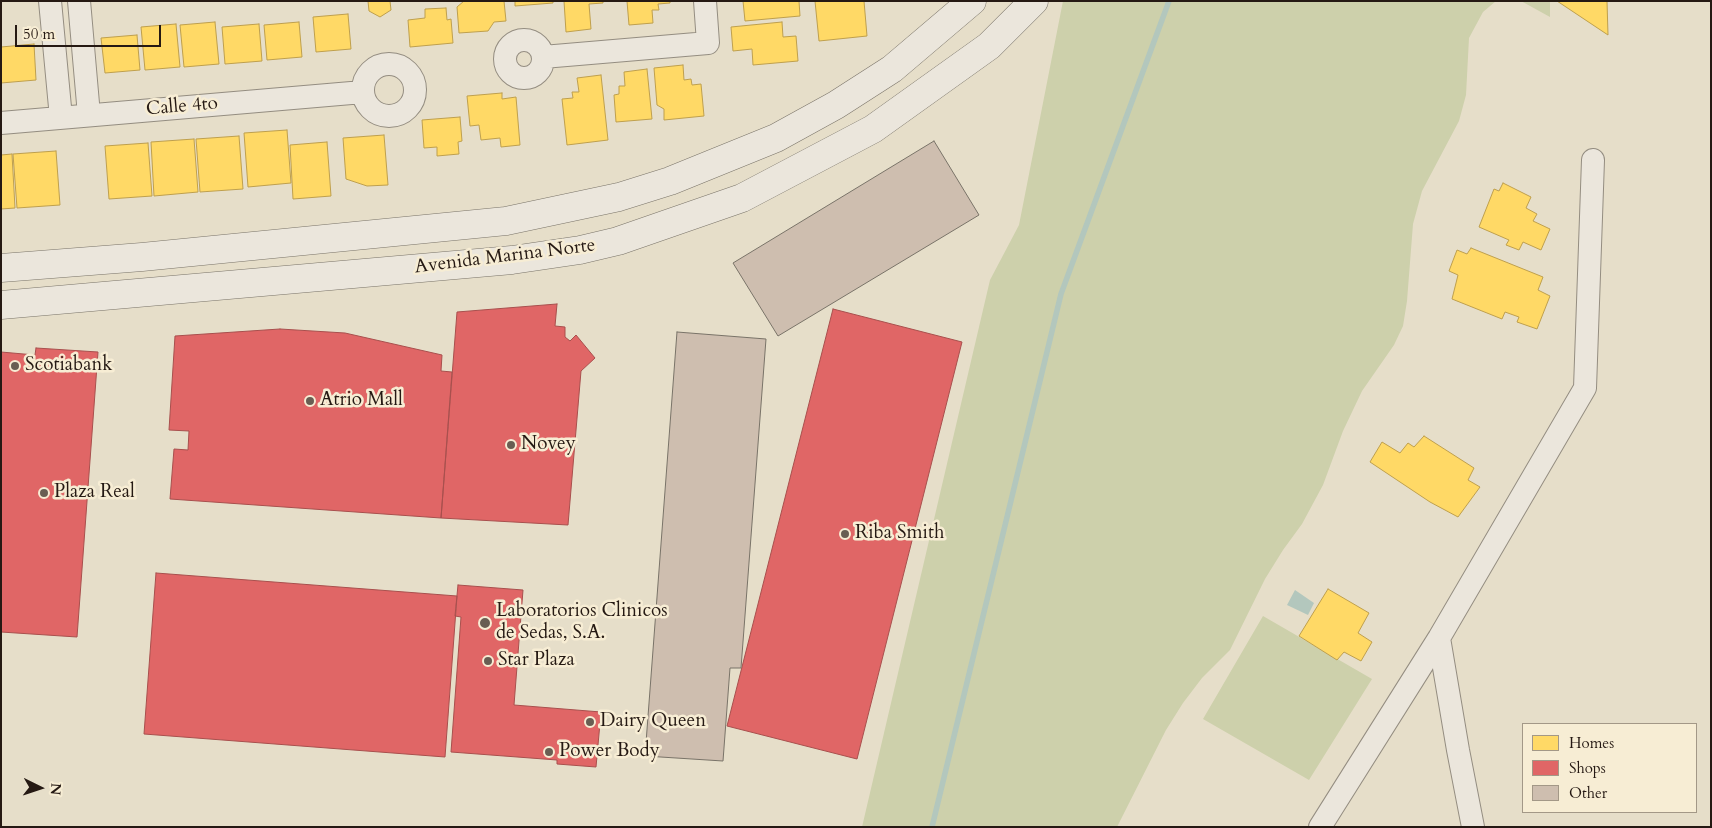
<!DOCTYPE html>
<html>
<head>
<meta charset="utf-8">
<style>
	body { margin:0 }
	#map { position:relative; width:1712px; height:828px; overflow:hidden; background:#e6dec9; font-family:Cardo,serif }
	canvas { display:block }
	.frame { position:absolute; inset:0; border:2px solid #251913; pointer-events:none }
	.legend { position:absolute; left:1522px; top:723px; width:175px; height:90px; box-sizing:border-box; background:#f7edd4; border:1px solid #a39887; margin:0; padding:6px 9px; list-style:none; font-size:15px; color:#251913 }
	.legend li { display:flex; align-items:center; gap:10px; height:25px }
	.legend b { width:25px; border:1px solid #a39887 }
	.north { position:absolute; left:15px; top:763px; width:50px; height:50px; -webkit-text-stroke:4px #f7edd4; paint-order:stroke; rotate:94deg; font-size:14px; font-weight:700; line-height:20px; text-align:center; color:#251913 }
	.north::after { content:''; display:block; margin:auto; width:18px; height:22px; background:#251913; clip-path:polygon(50% 0,100% 100%,50% 72%,0 100%) }
	.scale { position:absolute; left:15px; top:25px; width:146px; height:22px; box-sizing:border-box; border:2px solid #251913; border-top:0; padding-left:6px; font-size:15px; line-height:18px; white-space:nowrap; color:#251913; -webkit-text-stroke:4px #f7edd4; paint-order:stroke }
</style>
</head>
<body>
<div id="map">
<canvas width="1712" height="828"></canvas>
<div class="frame"></div>
<ul class="legend">
<li><b style="height:14px;background:#ffd966"></b>Homes</li>
<li><b style="height:14px;background:#e06666"></b>Shops</li>
<li><b style="height:14px;background:#cebeaf"></b>Other</li>
</ul>
<div class="north">N</div>
<div class="scale">50 m</div>
</div>
<script>
const g = document.querySelector('canvas').getContext('2d');
g.lineJoin = 'round';
function fillPath(path, color) {
  g.fillStyle = color;
  g.fill(path, 'evenodd');
}
function shape(rows) {
  const path = new Path2D();
  for (const r of rows) {
    if (r.length === 3) {
      path.moveTo(r[0] + r[2], r[1]);
      path.arc(r[0], r[1], r[2], 0, 2 * Math.PI);
      continue;
    }
    path.moveTo(r[0], r[1]);
    for (let i = 2; i < r.length; i += 2) path.lineTo(r[i], r[i + 1]);
  }
  return path;
}
function strokePath(path, color, width, dash) {
  g.strokeStyle = color;
  g.lineWidth = width;
  g.lineCap = dash ? 'butt' : 'round';
  g.setLineDash(dash || []);
  g.stroke(path);
}
function write(font, color, halo, rows, align = 'center') {
  g.font = font + ' Cardo,serif';
  g.lineWidth = 5;
  g.setLineDash([]);
  g.textBaseline = 'middle';
  g.strokeStyle = halo;
  g.fillStyle = color;
  for (const [text, x, y, turn = 0] of rows) {
    g.save();
    g.translate(x, y);
    g.rotate((+turn || 0) * Math.PI / 180);
    g.textAlign = isNaN(turn) ? turn : align;
    if (halo) g.strokeText(text, 0, 0);
    g.fillText(text, 0, 0);
    g.restore();
  }
}
fillPath(shape([
	[1063,1,1496,1,1483,12,1469,38,1466,95,1459,121,1422,191,1413,224,1407,301,1403,326,1394,345,1362,391,1343,431,1323,485,1302,524,1283,550,1265,579,1230,650,1202,678,1183,703,1166,730,1117,827,862,827,990,280,1019,225],
	[1521,1,1550,1,1550,17],
	[1263,616,1372,679,1309,780,1203,719]
]), '#cdd0ab');
fillPath(shape([
	[1295,590,1314,603,1308,615,1287,605]
]), '#b3c7bd');
const homes = shape([
	[368,1,390,1,391,10,380,17,369,11,368,1],
	[464,1,504,1,506,21,494,22,488,31,459,33,457,7,464,1],
	[515,1,553,1,553,3,515,6,515,1],
	[564,1,603,1,603,3,589,4,591,29,566,32,564,1],
	[627,1,670,1,670,3,658,4,659,10,652,10,653,23,629,25,627,1],
	[743,1,799,1,800,16,745,21,743,1],
	[815,1,864,1,867,36,819,41,815,1],
	[1557,1,1607,1,1608,35,1557,1],
	[446,8,447,20,451,19,453,43,410,47,408,20,425,18,425,9,446,8],
	[348,14,351,49,316,52,313,17,348,14],
	[215,22,219,64,184,67,180,25,215,22],
	[299,22,302,57,267,60,264,25,299,22],
	[782,22,783,37,796,36,798,61,753,65,752,49,733,51,731,27,782,22],
	[176,24,180,67,145,70,141,27,176,24],
	[259,24,262,61,225,64,222,27,259,24],
	[137,35,140,70,105,73,101,38,137,35],
	[34,44,36,80,1,83,1,47,34,44],
	[683,65,684,80,691,79,692,85,701,84,704,116,664,120,664,109,657,105,654,68,683,65],
	[647,69,652,119,616,122,614,95,619,94,619,86,625,86,624,72,647,69],
	[601,75,608,140,567,145,562,99,573,98,572,92,579,92,577,78,601,75],
	[502,93,502,99,516,97,520,145,501,147,500,138,481,140,479,125,470,126,467,96,502,93],
	[460,117,462,141,458,142,459,154,437,156,437,147,424,148,422,120,460,117],
	[287,130,291,183,248,187,244,133,287,130],
	[384,135,388,185,367,186,346,179,343,138,384,135],
	[239,136,243,189,200,192,196,139,239,136],
	[194,139,198,192,154,196,151,142,194,139],
	[327,142,331,196,293,199,290,145,327,142],
	[148,143,152,196,109,199,105,146,148,143],
	[56,151,60,205,17,208,13,154,56,151],
	[12,154,15,208,1,209,1,155,12,154],
	[1503,183,1531,197,1526,208,1537,214,1533,221,1550,229,1541,250,1523,242,1519,250,1506,245,1509,240,1479,227,1494,189,1499,191,1503,183],
	[1471,248,1543,277,1538,290,1550,296,1537,329,1517,322,1519,317,1505,312,1502,319,1452,299,1458,275,1449,271,1457,250,1467,254,1471,248],
	[1424,436,1474,468,1468,480,1480,487,1458,517,1430,502,1370,462,1382,442,1400,453,1408,443,1414,447,1424,436],
	[1328,589,1369,613,1358,633,1372,642,1361,661,1344,652,1337,660,1299,636,1328,589]
]);
fillPath(homes, '#ffd966');
strokePath(homes, '#be9f4d', 1);
const shops = shape([
	[557,304,555,326,565,327,565,337,570,341,576,335,595,358,581,371,568,525,441,518,457,312,557,304],
	[833,309,962,342,857,759,727,726,833,309],
	[280,329,345,333,442,355,441,371,452,372,441,518,170,499,174,449,188,450,189,431,169,430,175,336,280,329],
	[36,348,98,352,77,637,1,632,1,352,35,355,36,348],
	[156,573,457,596,445,757,144,734,156,573],
	[458,585,523,590,514,705,601,712,596,767,557,764,557,760,451,752,461,617,455,616,458,585]
]);
fillPath(shops, '#e06666');
strokePath(shops, '#a84f4d', 1);
strokePath(shape([
	[932,827,1061,294,1169,1]
]), '#b3c7bd', 5.5);
const building = shape([
	[934,141,979,215,778,336,733,263,934,141],
	[677,332,766,339,741,668,730,668,723,761,645,756,677,332]
]);
fillPath(building, '#cebeaf');
strokePath(building, '#797368', 1);
const minor = shape([
	[50,1,61,118],
	[79,1,89,115],
	[524,59,19],
	[543,57,708,43,705,1],
	[389,90,26],
	[1,123,363,92],
	[1439,638,1458,750,1473,827],
	[1320,827,1439,638,1585,388,1593,160]
]);
const secondary = shape([
	[1,268,142,257,506,221,619,197,670,181,776,138,836,105,892,69,972,1],
	[1,305,512,260,580,250,618,241,742,198,873,129,989,46,1034,1]
]);
strokePath(minor, '#948d81', 24);
strokePath(secondary, '#797368', 29);
strokePath(minor, '#ebe6dc', 22);
strokePath(secondary, '#ebe6dc', 28);
for (const [x, y, r, color] of [
	[15,366,5,"#695e53"],
	[310,401,5,"#695e53"],
	[511,445,5,"#695e53"],
	[44,493,5,"#695e53"],
	[845,534,5,"#695e53"],
	[485,623,6,"#695e53"],
	[488,661,5,"#695e53"],
	[590,722,5,"#695e53"],
	[549,752,5,"#695e53"]
]) {
  const dot = new Path2D();
  dot.arc(x, y, r, 0, 2 * Math.PI);
  g.fillStyle = color;
  g.fill(dot);
  strokePath(dot, '#f7edd4', 2);
}
write('19px', '#251913', '#f7edd4', [
	["Calle 4to",182,107,-5],
	["Avenida Marina Norte",505,257,-7]
]);
write('19px', '#251913', '#f7edd4', [
	["Scotiabank",25,366],
	["Atrio Mall",320,401],
	["Novey",521,445],
	["Plaza Real",54,493],
	["Riba Smith",855,534],
	["Laboratorios Clinicos",496,612],
	["de Sedas, S.A.",496,634],
	["Star Plaza",498,661],
	["Dairy Queen",600,722],
	["Power Body",559,752]
], 'left');
</script>
</body>
</html>
